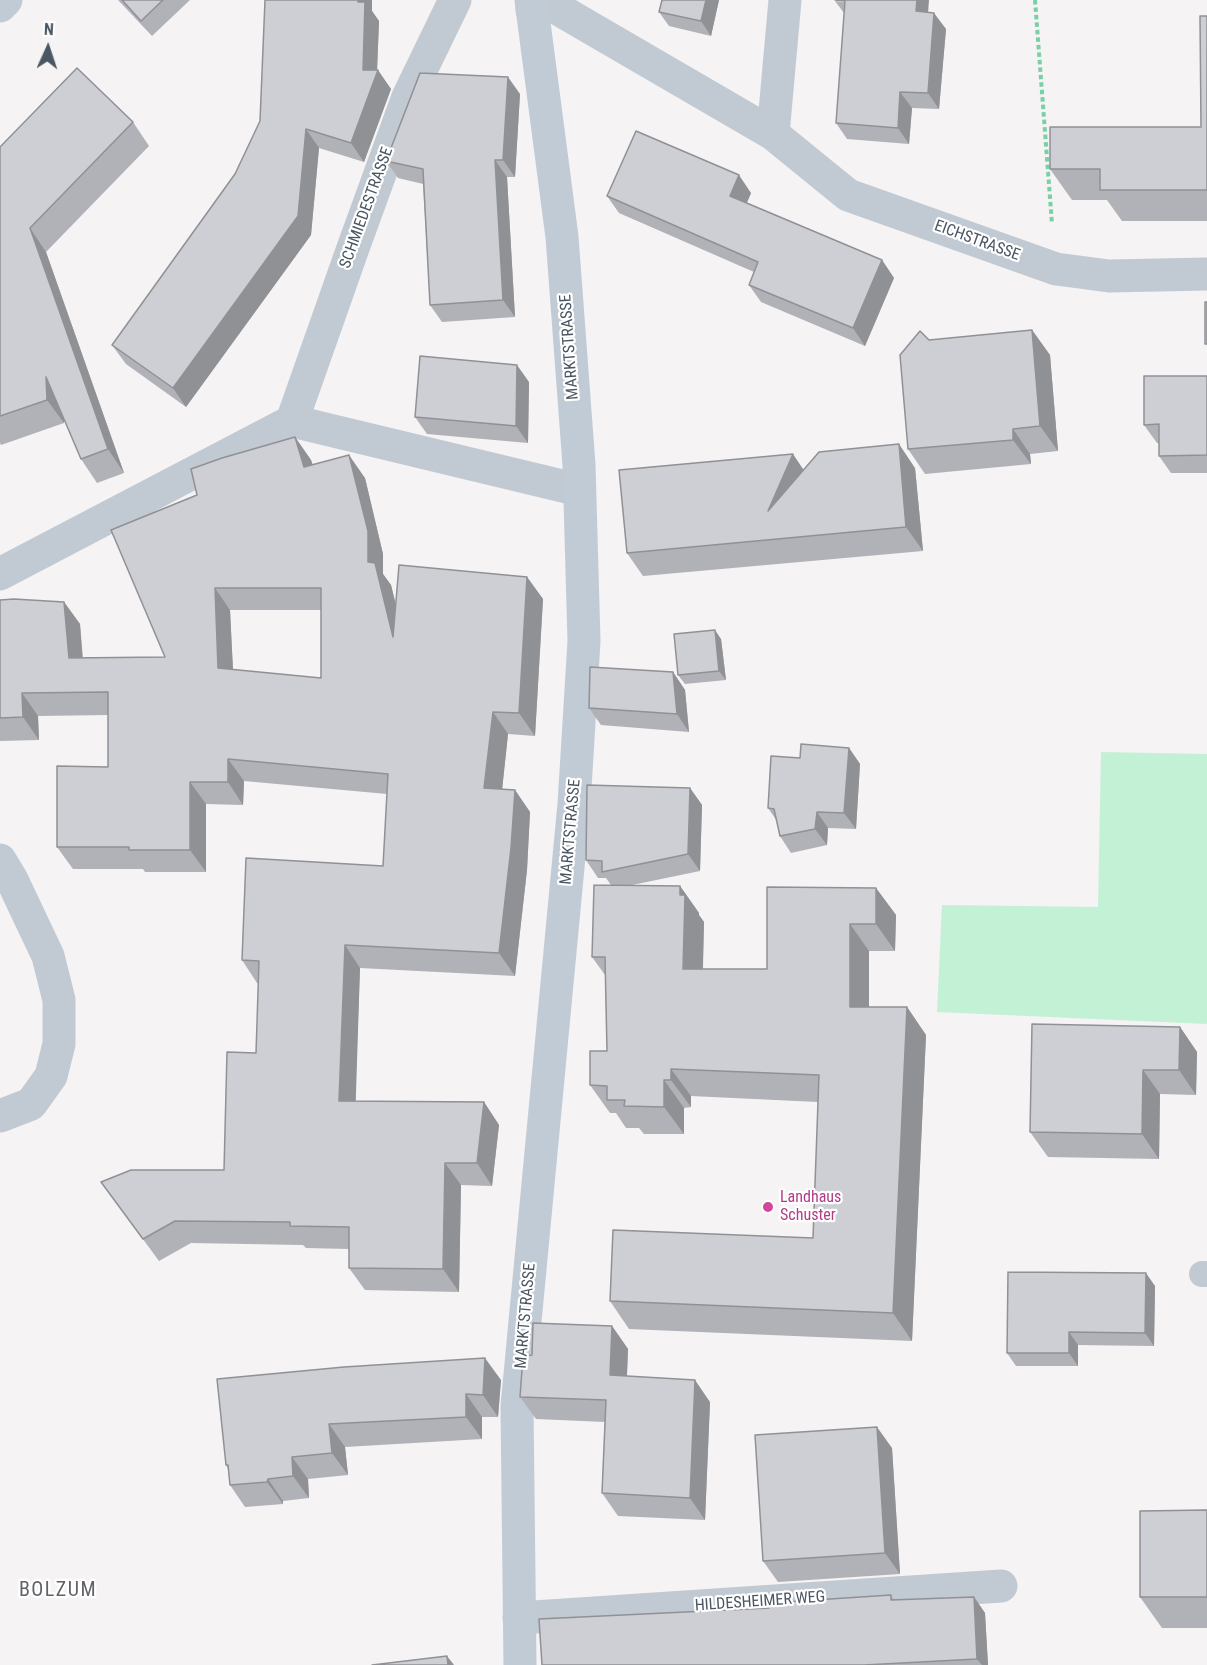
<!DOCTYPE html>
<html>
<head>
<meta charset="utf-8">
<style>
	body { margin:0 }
	#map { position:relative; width:1207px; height:1665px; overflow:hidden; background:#f5f3f3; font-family:"Roboto Condensed",sans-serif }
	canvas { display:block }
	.north { position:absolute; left:18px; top:18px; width:60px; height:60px; -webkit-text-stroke:4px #fff; paint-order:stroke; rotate:3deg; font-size:16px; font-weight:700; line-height:24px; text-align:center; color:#4a5661 }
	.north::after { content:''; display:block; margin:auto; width:21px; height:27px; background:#4a5661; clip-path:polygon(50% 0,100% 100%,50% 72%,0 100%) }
</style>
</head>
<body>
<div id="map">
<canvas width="1207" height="1665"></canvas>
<div class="north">N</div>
</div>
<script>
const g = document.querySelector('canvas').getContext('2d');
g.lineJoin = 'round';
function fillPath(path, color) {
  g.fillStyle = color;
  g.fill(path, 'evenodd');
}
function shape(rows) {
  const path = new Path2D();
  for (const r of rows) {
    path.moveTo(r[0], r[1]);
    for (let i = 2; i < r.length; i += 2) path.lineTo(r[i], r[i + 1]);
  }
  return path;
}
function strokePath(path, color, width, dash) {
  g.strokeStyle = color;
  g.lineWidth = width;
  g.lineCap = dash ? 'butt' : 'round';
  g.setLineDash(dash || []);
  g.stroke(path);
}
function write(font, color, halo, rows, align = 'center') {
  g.font = font + ' "Roboto Condensed",sans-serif';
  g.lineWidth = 4.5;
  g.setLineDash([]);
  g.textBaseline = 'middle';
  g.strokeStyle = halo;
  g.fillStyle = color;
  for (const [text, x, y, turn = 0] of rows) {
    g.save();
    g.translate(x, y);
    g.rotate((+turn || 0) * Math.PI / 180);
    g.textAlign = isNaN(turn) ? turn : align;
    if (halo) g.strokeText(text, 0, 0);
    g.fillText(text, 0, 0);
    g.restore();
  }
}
fillPath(shape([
	[1101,752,1207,754,1207,1024,937,1012,942,905,1098,907]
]), '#c3f1d5');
strokePath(shape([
	[1035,0,1052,224]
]), '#7ad0a6', 4, [4.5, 3]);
strokePath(shape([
	[1202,1274,1207,1274]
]), '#c1cad2', 26);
strokePath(shape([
	[532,10,553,6,773,134,848,195,1056,269,1109,276,1207,274],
	[773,134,785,0],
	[292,421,353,248,408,97,455,0],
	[0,574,292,421,579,490],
	[0,860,12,880,48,956,59,1000,59,1044,51,1076,31,1104,0,1116],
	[519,1618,1001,1586]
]), '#c1cad2', 33);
strokePath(shape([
	[0,6,6,0],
	[520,1665,517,1406,574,804,584,641,579,465,562,237,531,0]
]), '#c1cbd6', 33);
fillPath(shape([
	[118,0,190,0,152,36],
	[372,0,372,11,379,21,377,70,391,89,364,162,319,148,311,235,186,407,126,364,112,345],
	[662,0,719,0,711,36,669,26,659,12],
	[835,1,928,12,946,29,939,109,912,108,909,144,847,139,836,123,844,13],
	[1207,16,1207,221,1122,221,1107,200,1072,200,1050,169,1201,127],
	[520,94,515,177,507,177,515,317,442,322,430,305,423,184,398,178,386,161],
	[133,122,149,146,46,252,124,473,97,483,81,459,64,420,64,423,1,445,0,443,0,147],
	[751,193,747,203,882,260,894,278,865,346,761,302,749,285,754,272,619,213,607,196],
	[1032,330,1050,355,1058,451,1030,454,1031,464,925,474,908,449],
	[1207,376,1207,473,1171,473,1159,456,1159,443,1157,443,1144,425],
	[529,382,528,443,427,434,415,417],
	[295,437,311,460,313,465,365,478,383,554,383,574,391,585,396,605,527,577,543,599,535,736,508,734,502,789,515,790,530,812,527,870,515,976,360,968,355,1101,484,1102,499,1125,492,1186,461,1185,459,1292,365,1290,349,1268,349,1249,306,1248,303,1245,191,1243,159,1261,101,1182,224,1170,256,1053,259,983,257,983,242,960,383,866,387,794,244,781,243,805,206,804,206,872,145,872,143,869,73,869,57,847,108,767,108,715,38,716,39,740,0,741,0,600,64,602,80,624,83,658,165,657,197,495],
	[230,610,321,610,321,678,233,670],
	[915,468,923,551,643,576,627,553,804,470],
	[721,639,726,680,685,684,678,675],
	[673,672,685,690,689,732,601,725,589,708],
	[849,748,860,764,856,829,828,828,827,845,791,853,780,836,777,821,768,808,800,758],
	[690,788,702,805,700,871,632,885,680,886,699,913,699,915,704,922,703,969,767,969,876,888,896,915,895,951,869,951,869,1007,907,1007,926,1035,912,1341,629,1329,610,1301,813,1238,818,1102,691,1096,691,1107,684,1108,684,1134,644,1134,639,1128,626,1128,616,1113,610,1113,590,1085,607,1051,605,975,592,957,611,885,606,878,598,878,586,860],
	[1180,1027,1197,1052,1196,1095,1160,1094,1159,1159,1048,1157,1030,1132],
	[1155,1286,1154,1346,1078,1345,1078,1366,1016,1366,1007,1353],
	[612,1326,628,1349,627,1376,710,1402,705,1520,618,1516,602,1493,605,1422,536,1419,520,1397,532,1355],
	[217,1379,501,1380,498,1417,482,1417,482,1439,345,1447,348,1475,308,1479,309,1498,283,1501,283,1504,245,1507,230,1485,228,1469,226,1465],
	[892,1448,900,1574,778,1582,763,1561],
	[1207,1510,1207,1628,1162,1628,1140,1597],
	[891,1595,894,1600,974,1597,985,1613,988,1665,542,1665,769,1608]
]), '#b0b2b7');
fillPath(shape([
	[358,0,372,0,372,11,379,21,377,72,378,70,391,89,364,162,351,143,363,70],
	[706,0,719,0,711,36,701,21],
	[917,0,929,0,927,27,916,11],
	[934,13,946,29,939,109,928,93],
	[508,77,520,94,515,177,503,160],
	[900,92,912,108,909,144,898,128],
	[306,129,319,148,311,235,186,407,173,388],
	[495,160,507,177,515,317,503,300],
	[739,175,751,193,742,213,730,196],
	[30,228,46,252,124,473,108,449],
	[882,260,894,278,865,346,853,328],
	[1032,330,1050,355,1058,451,1040,426],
	[517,365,529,382,528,443,516,426],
	[46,377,62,401,64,423,47,400],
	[1013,429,1030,454,1031,464,1013,440],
	[295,437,311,460,320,490,304,467],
	[899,444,915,468,923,551,906,527],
	[793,454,809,478,768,511],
	[349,455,365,478,383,554,383,574,391,585,409,659,393,637,368,562],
	[527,577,543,599,535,736,519,713],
	[215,588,230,610,234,691,218,668],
	[64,602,80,624,84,681,69,658],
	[715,630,721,639,726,680,719,671],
	[673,672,685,690,689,732,677,714],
	[22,693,38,716,39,740,23,717],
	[493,712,508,734,500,810,484,788],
	[849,748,860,764,856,829,844,813],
	[228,759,244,781,243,805,228,782],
	[190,782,206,804,206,872,190,850],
	[690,788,702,805,700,871,688,854],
	[515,790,530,812,527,870,515,976,499,953],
	[817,812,828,828,827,845,815,829],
	[680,886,699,913,699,915,704,922,702,996,683,969],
	[876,888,896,915,895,951,876,924],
	[850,924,869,951,869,1035,850,1007],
	[345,945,360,968,355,1124,339,1101],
	[907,1007,926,1035,912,1341,893,1313],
	[1180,1027,1197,1052,1196,1095,1179,1070],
	[671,1069,691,1096,691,1107,671,1080],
	[1143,1070,1160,1094,1159,1159,1142,1134],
	[664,1080,684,1108,684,1134,664,1107],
	[484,1102,499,1125,492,1186,477,1163],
	[445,1163,461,1185,459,1292,443,1269],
	[1146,1273,1155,1286,1154,1346,1145,1333],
	[612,1326,628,1349,626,1397,610,1375],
	[1069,1332,1078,1345,1078,1366,1069,1353],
	[485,1358,501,1380,498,1417,483,1395],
	[695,1380,710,1402,705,1520,690,1498],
	[466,1394,482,1417,482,1439,466,1417],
	[329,1424,345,1447,348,1475,332,1453],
	[877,1427,892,1448,900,1574,885,1553],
	[292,1457,308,1479,309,1498,293,1476],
	[268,1479,283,1501,283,1504,267,1482],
	[974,1597,985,1613,988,1665,982,1665,977,1659],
	[447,1656,454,1665,448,1665]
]), '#909195');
const building = shape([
	[122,0,163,0,141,21,122,0],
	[265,0,358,0,358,2,365,2,363,70,378,70,351,143,306,129,298,216,173,388,112,345,235,174,260,121,265,0],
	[662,0,706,0,701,21,659,12,662,0],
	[835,0,917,0,916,11,934,13,928,93,900,92,898,128,836,123,845,1,835,0],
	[1200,16,1207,16,1207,190,1100,190,1100,169,1050,169,1050,127,1201,127,1200,16],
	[77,68,133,122,30,228,108,449,81,459,46,377,47,400,0,416,0,147,77,68],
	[420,73,508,77,503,160,495,160,503,300,430,305,423,169,386,161,420,73],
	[636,131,739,175,730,196,882,260,853,328,749,285,758,262,607,196,636,131],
	[1205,302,1207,302,1207,344,1205,344,1205,302],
	[1032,330,1040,426,1013,429,1013,440,908,449,900,355,920,331,929,340,1032,330],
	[420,356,517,365,516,426,415,417,420,356],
	[1144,376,1207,376,1207,455,1159,456,1159,424,1144,425,1144,376],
	[295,437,304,467,349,455,368,531,368,562,375,563,393,637,399,565,527,577,519,713,493,712,484,788,515,790,511,848,499,953,345,945,339,1101,484,1102,477,1163,445,1163,443,1269,349,1268,349,1227,290,1226,290,1222,175,1221,143,1239,101,1182,131,1170,224,1170,227,1052,256,1053,259,961,242,960,246,858,383,866,388,774,228,759,228,782,190,782,190,850,129,850,129,847,57,847,57,766,108,767,108,692,22,693,23,717,0,718,0,600,14,599,64,602,69,658,165,657,111,530,197,495,191,469,222,458,295,437],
	[215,588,321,588,321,678,218,668,215,588],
	[899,444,906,527,627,553,619,470,793,454,768,511,819,452,899,444],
	[715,630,719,671,678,675,674,634,715,630],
	[590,667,673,672,677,714,589,708,590,667],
	[801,744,849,748,844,813,817,812,815,829,780,836,774,809,768,808,771,756,800,758,801,744],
	[587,785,690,788,688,854,602,872,602,861,586,860,587,785],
	[594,885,680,886,680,895,685,895,683,969,767,969,767,887,876,888,876,924,850,924,850,1007,907,1007,893,1313,610,1301,613,1230,813,1238,819,1075,671,1069,671,1080,664,1080,664,1107,624,1106,625,1100,607,1100,607,1086,590,1085,590,1051,607,1051,605,957,592,957,594,885],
	[1032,1024,1180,1027,1179,1070,1143,1070,1142,1134,1030,1132,1032,1024],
	[1008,1272,1146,1273,1145,1333,1069,1332,1069,1353,1007,1353,1008,1272],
	[533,1323,612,1326,610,1375,695,1380,690,1498,602,1493,606,1400,520,1397,523,1356,532,1355,533,1323],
	[485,1358,483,1395,466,1394,466,1417,329,1424,332,1453,292,1457,293,1476,268,1479,267,1482,230,1485,228,1465,226,1465,217,1379,344,1367,485,1358],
	[877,1427,885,1553,763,1561,755,1435,877,1427],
	[1207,1510,1207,1597,1140,1597,1140,1511,1207,1510],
	[891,1595,891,1600,974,1597,977,1659,864,1665,542,1665,539,1619,769,1608,769,1603,891,1595],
	[447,1656,448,1665,372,1665,447,1656]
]);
fillPath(building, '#cdcfd5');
strokePath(building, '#909195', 1.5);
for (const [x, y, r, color] of [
	[768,1207,6,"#d1479c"]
]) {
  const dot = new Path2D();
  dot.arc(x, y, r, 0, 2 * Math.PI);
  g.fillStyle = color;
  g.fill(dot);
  strokePath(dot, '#fff', 2);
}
write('16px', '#4a5661', '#fff', [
	["SCHMIEDESTRASSE",367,208,-70],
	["EICHSTRASSE",977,241,20],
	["MARKTSTRASSE",570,347,-94],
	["MARKTSTRASSE",571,832,-85],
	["MARKTSTRASSE",526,1316,-85],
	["HILDESHEIMER WEG",760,1602,-4]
]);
write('16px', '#b23c85', '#fff', [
	["Landhaus",780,1198],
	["Schuster",780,1216]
], 'left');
g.letterSpacing = '1.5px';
write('20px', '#5f6368', '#fff', [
	["BOLZUM",58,1591]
]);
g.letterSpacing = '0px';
</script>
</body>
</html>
